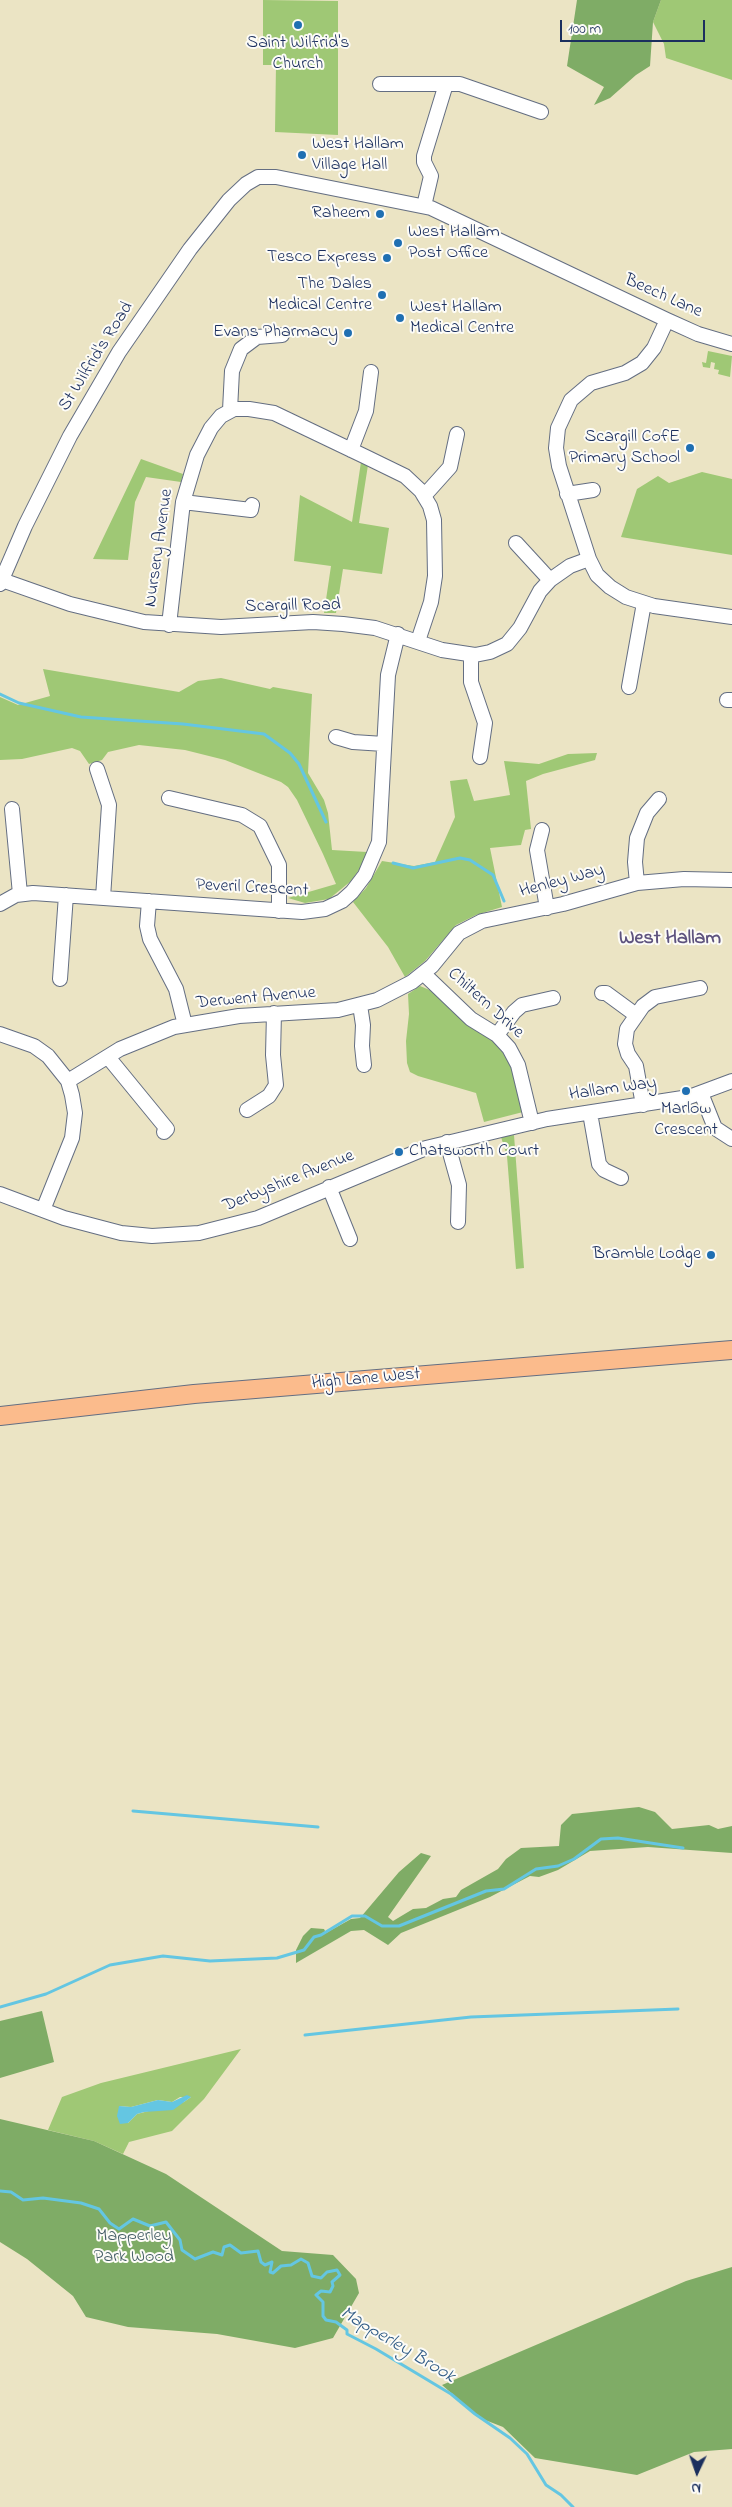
<!DOCTYPE html>
<html>
<head>
<meta charset="utf-8">
<style>
	body { margin:0 }
	#map { position:relative; width:732px; height:2507px; overflow:hidden; background:#ebe4c4; font-family:"Indie Flower",sans-serif }
	canvas { display:block }
	.north { position:absolute; left:672px; top:2447px; width:50px; height:50px; -webkit-text-stroke:4px #fdfcf7; paint-order:stroke; rotate:183deg; font-size:14px; font-weight:700; line-height:20px; text-align:center; color:#1b2f5e }
	.north::after { content:''; display:block; margin:auto; width:18px; height:22px; background:#1b2f5e; clip-path:polygon(50% 0,100% 100%,50% 72%,0 100%) }
	.scale { position:absolute; left:560px; top:20px; width:145px; height:22px; box-sizing:border-box; border:2px solid #1b2f5e; border-top:0; padding-left:6px; font-size:15px; line-height:18px; white-space:nowrap; color:#1b2f5e; -webkit-text-stroke:4px #fdfcf7; paint-order:stroke }
</style>
</head>
<body>
<div id="map">
<canvas width="732" height="2507"></canvas>
<div class="north">N</div>
<div class="scale">100 m</div>
</div>
<script>
const g = document.querySelector('canvas').getContext('2d');
g.lineJoin = 'round';
function fillPath(path, color) {
  g.fillStyle = color;
  g.fill(path, 'evenodd');
}
function shape(rows) {
  const path = new Path2D();
  for (const r of rows) {
    path.moveTo(r[0], r[1]);
    for (let i = 2; i < r.length; i += 2) path.lineTo(r[i], r[i + 1]);
  }
  return path;
}
function strokePath(path, color, width, dash) {
  g.strokeStyle = color;
  g.lineWidth = width;
  g.lineCap = dash ? 'butt' : 'round';
  g.setLineDash(dash || []);
  g.stroke(path);
}
function write(font, color, halo, rows, align = 'center') {
  g.font = font + ' "Indie Flower",sans-serif';
  g.lineWidth = 4;
  g.setLineDash([]);
  g.textBaseline = 'middle';
  g.strokeStyle = halo;
  g.fillStyle = color;
  for (const [text, x, y, turn = 0] of rows) {
    g.save();
    g.translate(x, y);
    g.rotate((+turn || 0) * Math.PI / 180);
    g.textAlign = isNaN(turn) ? turn : align;
    if (halo) g.strokeText(text, 0, 0);
    g.fillText(text, 0, 0);
    g.restore();
  }
}
fillPath(shape([
	[263,0,338,1,338,135,275,132,276,65,263,65],
	[661,0,732,0,732,80,666,58,664,44,653,22],
	[708,351,732,356,730,377,718,374,719,370,714,369,715,363,711,362,710,368,703,367,702,362,706,363],
	[141,459,183,474,181,482,146,477,135,502,128,560,93,559],
	[361,462,368,465,359,523,389,528,382,574,343,569,336,613,324,613,331,566,294,561,300,495,352,522],
	[702,472,732,479,732,555,621,537,637,489,658,476,669,483],
	[43,669,179,692,198,681,221,678,270,689,273,687,312,694,308,773,324,800,328,813,332,850,367,852,361,867,351,881,329,899,305,903,288,898,336,884,323,854,297,800,288,787,281,782,225,760,185,750,139,745,108,752,102,760,89,764,80,751,72,748,22,759,0,760,0,697,18,705,50,696],
	[597,753,595,760,543,774,526,781,531,829,525,830,521,845,490,848,502,907,476,915,456,925,425,961,405,977,388,947,353,902,366,888,382,861,414,866,435,862,455,817,450,781,467,779,474,801,510,795,504,761,539,764,568,754],
	[420,986,432,991,465,1022,494,1041,503,1051,513,1067,523,1112,484,1122,476,1093,418,1076,410,1072,407,1063,406,1041,409,1014,408,994],
	[514,1135,524,1268,516,1269,507,1156,501,1137],
	[241,2049,204,2099,172,2131,129,2142,123,2154,94,2141,48,2130,62,2097,101,2083],
	[180,2097,191,2097,184,2102,137,2114,128,2123,119,2106,131,2107,158,2100,172,2102]
]), '#9fc875');
fillPath(shape([
	[577,0,661,0,653,22,650,66,636,75,610,98,594,105,604,87,567,66],
	[639,1807,655,1812,672,1829,709,1825,718,1829,732,1826,732,1853,648,1847,590,1851,558,1870,539,1877,530,1876,490,1897,401,1933,388,1945,364,1930,351,1931,296,1963,296,1950,303,1936,311,1928,324,1929,326,1933,351,1919,360,1918,399,1872,421,1853,431,1856,388,1917,393,1921,413,1909,426,1908,443,1899,456,1897,461,1890,498,1869,506,1859,521,1848,559,1846,561,1825,572,1814],
	[42,2011,54,2062,0,2078,0,2021],
	[0,2119,94,2141,166,2174,282,2251,333,2255,356,2279,359,2293,333,2338,295,2348,217,2334,128,2327,86,2317,73,2296,27,2259,0,2242],
	[732,2267,732,2449,694,2452,637,2475,535,2458,503,2427,480,2418,442,2385,686,2281]
]), '#7fac66');
fillPath(shape([
	[187,2095,191,2097,173,2110,144,2112,137,2114,128,2123,120,2124,117,2116,119,2106,131,2107,158,2100,172,2102]
]), '#64c6e2');
strokePath(shape([
	[0,694,19,703,81,717,183,724,264,734,290,753,299,764,326,822],
	[393,863,413,868,460,858,470,860,493,875,504,901],
	[133,1811,318,1827],
	[0,2007,46,1994,110,1965,163,1956,210,1961,277,1958,304,1950,314,1937,321,1935,352,1916,365,1916,382,1926,399,1926,486,1891,504,1889,536,1869,558,1866,574,1859,601,1839,618,1838,683,1848],
	[305,2035,471,2017,678,2009],
	[0,2191,11,2192,23,2200,43,2198,81,2203,99,2209,110,2223,119,2229,133,2219,150,2226,166,2222,180,2240,182,2250,195,2259,213,2252,222,2255,224,2247,230,2245,241,2253,258,2251,261,2262,265,2265,272,2262,270,2272,273,2273,281,2266,291,2265,301,2259,308,2263,312,2276,321,2278,327,2272,337,2270,340,2275,332,2282,333,2286,330,2292,321,2291,316,2295,323,2302,323,2316,326,2320,336,2322,347,2330,347,2334,376,2349,451,2394,475,2414,510,2438,527,2454,546,2485,561,2495,573,2507]
]), '#64c6e2', 3);
const minor = shape([
	[380,84,460,84,541,112],
	[424,206,431,176,424,162,424,156,446,84],
	[667,320,654,348,642,363,625,373,591,383,571,400,558,428,556,448,559,466,589,559,597,575,610,587,626,597,654,606,732,617],
	[230,410,232,371,241,349,257,337,282,335],
	[351,450,366,411,371,372],
	[567,494,593,490],
	[424,496,450,467,457,434],
	[183,502,251,510,252,505],
	[516,543,550,580],
	[2,580,70,604,144,622,221,627,313,622,343,624,375,628,442,650,475,655,490,652,507,644,520,628,540,591,550,580,570,566,589,559],
	[0,584,25,526,70,436,119,352,190,249,229,200,246,184,258,177,276,177,431,208,667,320,698,334,732,344],
	[169,625,183,502,197,455,211,428,221,416,234,409,249,409,274,413,366,457,405,476,421,491,430,506,434,520,435,576,431,602,418,641],
	[471,655,471,682,485,723,480,757],
	[629,687,644,603],
	[727,700,732,700],
	[336,737,353,742,384,744],
	[97,769,109,805,103,898],
	[169,798,242,815,260,826,279,865,279,911],
	[12,809,20,894],
	[542,830,537,850,547,908],
	[637,883,635,862,637,838,647,813,659,799],
	[149,901,147,926,150,939,176,989,185,1025],
	[0,904,16,895,33,893,302,912,325,909,342,901,352,892,365,875,379,842,388,675,398,634],
	[424,974,471,1019,497,1035,509,1048,518,1065,532,1123],
	[60,979,66,895],
	[602,993,606,993,636,1015],
	[360,1005,363,1025,362,1046,364,1065],
	[0,1034,34,1046,48,1056,68,1081,72,1095,75,1113,72,1138,43,1210],
	[497,1035,514,1012,522,1005,553,998],
	[108,1057,167,1129,164,1132],
	[68,1081,120,1049,174,1027,239,1016,338,1010,377,1000,412,982,432,966,459,933,482,921,563,904,637,883,684,879,732,880],
	[701,1093,715,1128,732,1139],
	[643,1105,636,1066,628,1054,625,1044,627,1029,643,1006,655,997,700,988],
	[247,1110,269,1096,276,1085,273,1055,274,1013],
	[590,1113,599,1164,604,1170,621,1178],
	[447,1142,459,1185,458,1222],
	[329,1187,350,1239],
	[0,1194,64,1218,121,1233,152,1236,199,1233,258,1218,426,1148,547,1119,689,1097,732,1081]
]);
const major = shape([
	[0,1416,194,1394,732,1350]
]);
strokePath(minor, '#646e82', 16);
strokePath(major, '#646e82', 20);
strokePath(minor, '#fff', 14);
strokePath(major, '#fbbb8c', 18);
for (const [x, y, r, color] of [
	[298,25,5,"#1f6fb2"],
	[302,155,5,"#1f6fb2"],
	[380,214,5,"#1f6fb2"],
	[398,243,5,"#1f6fb2"],
	[387,258,5,"#1f6fb2"],
	[382,295,5,"#1f6fb2"],
	[400,318,5,"#1f6fb2"],
	[348,333,5,"#1f6fb2"],
	[690,448,5,"#1f6fb2"],
	[686,1091,5,"#1f6fb2"],
	[399,1152,5,"#1f6fb2"],
	[711,1255,5,"#1f6fb2"]
]) {
  const dot = new Path2D();
  dot.arc(x, y, r, 0, 2 * Math.PI);
  g.fillStyle = color;
  g.fill(dot);
  strokePath(dot, '#fdfcf7', 2);
}
write('18px', '#1b2f5e', '#fdfcf7', [
	["Saint Wilfrid's",298,44,"center"],
	["Church",298,65,"center"],
	["West Hallam",312,145,"left"],
	["Village Hall",312,166,"left"],
	["Raheem",370,214],
	["West Hallam",408,233,"left"],
	["Post Office",408,254,"left"],
	["Tesco Express",377,258],
	["The Dales",372,285],
	["Medical Centre",372,306],
	["West Hallam",410,308,"left"],
	["Medical Centre",410,329,"left"],
	["Evans Pharmacy",338,333],
	["Scargill CofE",680,438],
	["Primary School",680,459],
	["Marlow",686,1110,"center"],
	["Crescent",686,1131,"center"],
	["Chatsworth Court",409,1152,"left"],
	["Bramble Lodge",701,1255]
], 'right');
write('18px', '#1b2f5e', '#fdfcf7', [
	["Beech Lane",663,297,24],
	["St Wilfrid's Road",97,357,-58],
	["Nursery Avenue",160,548,-82],
	["Scargill Road",293,607,-1],
	["Henley Way",562,882,-15],
	["Peveril Crescent",252,889,3],
	["Derwent Avenue",256,999,-5],
	["Chiltern Drive",485,1004,42],
	["Hallam Way",613,1090,-8],
	["Derbyshire Avenue",289,1182,-22],
	["High Lane West",366,1380,-5]
]);
write('18px', '#435d65', '#fdfcf7', [
	["Mapperley",134,2237],
	["Park Wood",134,2258]
]);
write('italic 19px', '#315c86', '#fdfcf7', [
	["Mapperley Brook",397,2346,31]
]);
write('bold 20px', '#5e537e', '#fdfcf7', [
	["West Hallam",670,940]
]);
</script>
</body>
</html>
